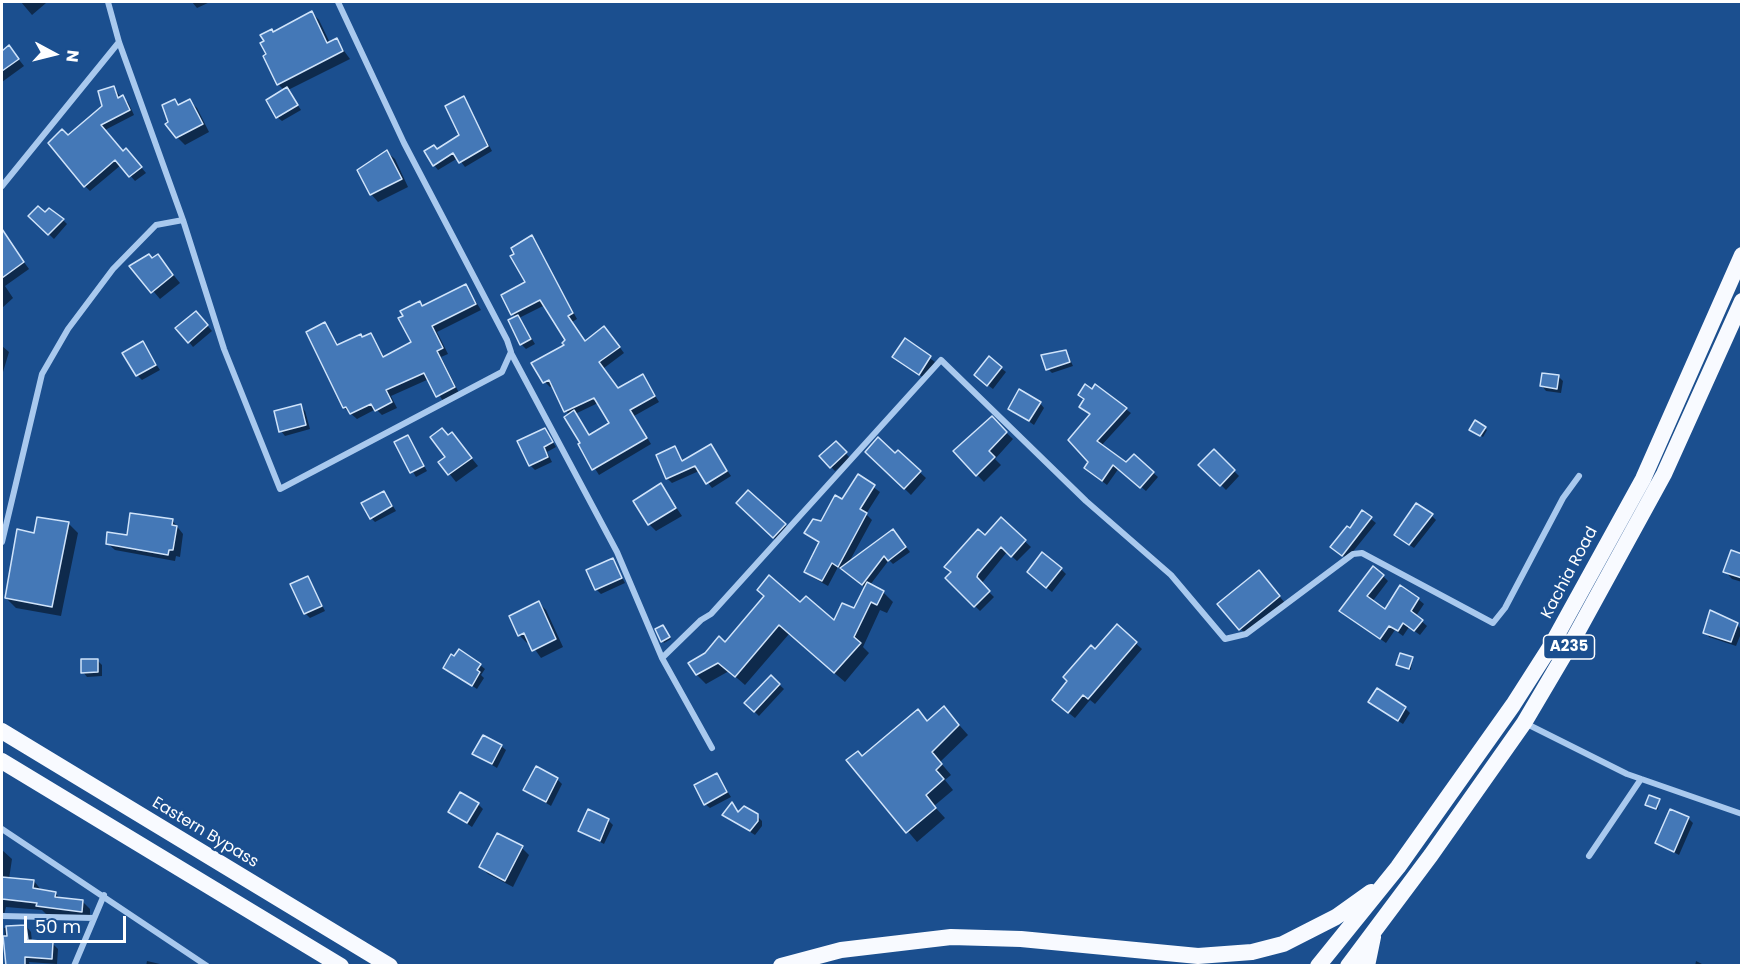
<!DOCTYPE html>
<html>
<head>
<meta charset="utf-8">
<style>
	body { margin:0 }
	#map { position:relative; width:1743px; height:967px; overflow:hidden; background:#1b4f8f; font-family:Poppins,sans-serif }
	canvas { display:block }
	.frame { position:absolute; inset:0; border:3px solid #fff; pointer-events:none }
	.north { position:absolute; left:24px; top:24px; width:60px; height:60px; -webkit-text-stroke:4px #1b4f8f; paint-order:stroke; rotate:97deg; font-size:16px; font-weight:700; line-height:24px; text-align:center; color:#fff }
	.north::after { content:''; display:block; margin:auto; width:21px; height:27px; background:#fff; clip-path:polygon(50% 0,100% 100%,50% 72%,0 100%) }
	.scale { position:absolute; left:24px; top:916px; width:102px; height:27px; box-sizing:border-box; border:3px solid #fff; border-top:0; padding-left:8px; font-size:18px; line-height:21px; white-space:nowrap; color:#fff; -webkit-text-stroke:4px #1b4f8f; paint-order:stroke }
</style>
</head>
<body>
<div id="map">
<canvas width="1743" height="967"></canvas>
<div class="frame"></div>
<div class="north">N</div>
<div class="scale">50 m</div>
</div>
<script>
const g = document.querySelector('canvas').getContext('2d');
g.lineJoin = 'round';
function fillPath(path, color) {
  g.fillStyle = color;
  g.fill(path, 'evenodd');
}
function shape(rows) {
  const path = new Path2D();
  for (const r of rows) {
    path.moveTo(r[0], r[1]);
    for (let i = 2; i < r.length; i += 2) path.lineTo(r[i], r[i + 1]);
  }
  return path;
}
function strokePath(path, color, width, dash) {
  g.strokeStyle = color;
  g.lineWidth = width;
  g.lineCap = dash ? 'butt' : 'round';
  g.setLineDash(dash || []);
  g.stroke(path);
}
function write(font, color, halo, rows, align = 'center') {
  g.font = font + ' Poppins,sans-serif';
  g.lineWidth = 5;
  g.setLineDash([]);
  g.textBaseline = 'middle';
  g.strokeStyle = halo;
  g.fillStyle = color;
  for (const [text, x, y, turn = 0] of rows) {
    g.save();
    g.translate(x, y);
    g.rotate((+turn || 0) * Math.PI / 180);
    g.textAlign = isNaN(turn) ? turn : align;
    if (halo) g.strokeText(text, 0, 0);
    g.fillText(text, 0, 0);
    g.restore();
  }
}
fillPath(shape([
	[21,2,44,2,46,3,32,15],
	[192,2,210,2,197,8],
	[312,13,319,20,330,43,336,40,350,59,288,90,301,110,282,121,277,117,285,91,278,84,274,33],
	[9,47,24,66,2,82,2,52],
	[114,87,121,98,128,102,134,115,105,130,123,152,131,155,146,173,135,181,121,165,90,191,85,186,68,137,104,106],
	[464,98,492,151,465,167,458,158,438,170,434,165,437,150,461,136],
	[174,100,180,106,189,101,197,108,209,132,185,145,177,137],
	[387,152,395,159,408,187,378,202,371,194],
	[45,214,63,220,67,224,54,239,30,216],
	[532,237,577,319,572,322,586,342,609,333,624,353,604,368,619,389,643,376,659,402,634,416,651,444,599,475,580,445,582,443,554,385,550,387,545,382,533,364,566,346,567,341,545,305,519,318,535,344,526,349,521,344,516,317,513,314,527,283],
	[598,403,611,424,591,436,575,414],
	[7,239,29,269,5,286,13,298,2,308,2,242],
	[158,256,180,283,160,299,132,266,152,260],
	[466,286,481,310,437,332,448,354,441,357,459,393,443,401,429,379,391,396,397,408,382,415,376,409,357,419,350,413,344,408,308,333,324,324,339,346,360,335,363,338,370,334,385,358,413,343,420,303,424,307],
	[200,317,212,331,193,347,189,342],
	[905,340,935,362,924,378,894,357],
	[142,343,160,370,142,380,137,375],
	[2,346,9,352,3,372,2,372],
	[1066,351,1073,366,1052,373,1048,369],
	[1001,368,1006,372,993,389,981,380],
	[1558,376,1563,381,1561,393,1546,391,1542,386],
	[1096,387,1131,413,1101,446,1126,464,1134,456,1158,477,1146,491,1119,468,1107,485,1090,472,1091,415,1081,407],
	[1040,403,1044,408,1034,425,1010,408],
	[300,406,305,411,310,429,285,436,281,431],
	[992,419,1013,439,995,459,1001,465,984,482,955,452],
	[1485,428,1487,430,1483,437,1473,431],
	[545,430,556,447,547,452,552,462,535,470,530,465],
	[452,434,478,466,456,482,440,462,447,457,449,436],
	[408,437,427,471,416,477,396,442],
	[836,443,850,458,835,471,831,467],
	[711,446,731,476,712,488,699,471,672,483,667,478,658,455,675,448,684,462],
	[1214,451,1239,476,1226,490,1201,465],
	[867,452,895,455,898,452,926,478,911,495],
	[858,476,880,492,866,514,872,520,848,564,898,536,910,552,893,564,889,560,870,585,883,592,893,602,887,613,880,610,863,647,869,653,845,682,789,634,745,685,729,671,706,684,697,675,725,644,800,604,834,622,855,610,866,588,838,567,828,586,812,577,806,571,820,544,806,532,821,523,842,501],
	[661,485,682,516,656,531,649,524],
	[384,492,396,511,375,522,371,518],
	[748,492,789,529,778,542,738,503],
	[1362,512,1376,523,1347,559,1337,551],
	[1432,516,1436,520,1414,548,1401,539],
	[1001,519,1031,547,1017,561,1007,552,981,584,994,597,980,611,947,578],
	[172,520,183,534,180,557,176,556,175,561,115,550,107,543],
	[68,523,78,533,61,616,16,608,6,598,36,534],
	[1742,554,1742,582,1732,579,1725,571],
	[613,560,625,583,601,594,596,589],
	[1061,569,1066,574,1052,592,1033,577],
	[1383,576,1388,581,1372,602,1386,611,1418,599,1424,604,1416,616,1427,626,1420,635,1409,627,1403,636,1395,630,1386,643,1341,611],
	[308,577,325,611,310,618,305,613],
	[1265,579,1285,603,1246,635,1219,604],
	[539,603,546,610,563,647,541,658,529,641,527,643,519,635],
	[1737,624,1742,631,1736,646,1709,637,1705,632],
	[663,626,671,639,664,643,657,630],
	[1117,626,1142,649,1095,704,1090,700,1075,718,1060,706,1095,651],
	[455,658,480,665,485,669,481,675,484,678,477,689,445,668],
	[1412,659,1411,670,1400,666],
	[97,660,102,665,102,676,87,677,83,672],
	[771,677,784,689,759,716,746,703],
	[1375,706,1405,708,1410,713,1403,724],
	[944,708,968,735,940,762,951,775,945,780,953,790,934,806,945,818,917,842,848,761,862,758,918,711,929,722],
	[501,746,506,750,497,768,474,754],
	[717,775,731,797,710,808,705,804],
	[557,779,562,784,551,806,525,790],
	[1659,800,1658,810,1647,805],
	[478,804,483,809,472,827,450,812],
	[732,804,739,813,757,816,762,821,762,826,755,835,724,815],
	[1688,818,1693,823,1679,855,1657,843],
	[608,820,613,825,604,844,580,831],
	[522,848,529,855,513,887,488,874,481,867],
	[2,850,12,859,9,879,34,881,42,891,56,894,61,899,82,901,90,909,90,920,46,914,42,910,6,907,4,915,2,915],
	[26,926,31,932,32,942,52,943,58,949,57,964,29,962,30,966,2,966,7,963,4,928],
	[147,961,160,964,161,966,146,966],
	[1696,961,1706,966,1695,966]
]), '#0007');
const building = shape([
	[312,11,327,43,337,38,343,51,277,85,263,56,266,54,260,43,264,41,260,35,272,29,273,32,312,11],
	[9,45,19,59,2,71,2,51,9,45],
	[114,86,118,98,123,95,130,110,101,125,123,151,126,148,142,167,129,177,115,160,84,187,48,143,62,129,68,135,102,106,98,91,114,86],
	[287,87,298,105,276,118,266,100,287,87],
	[464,96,488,146,459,163,453,153,433,166,424,151,434,145,437,149,459,135,445,106,464,96],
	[175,99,178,105,190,99,203,124,176,138,165,124,168,122,162,105,175,99],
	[387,150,402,179,370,195,357,170,387,150],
	[38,206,45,212,49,208,64,219,48,235,28,216,38,206],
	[2,229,24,262,2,278,2,229],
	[532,235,573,313,568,316,585,341,604,326,620,347,599,362,618,388,643,374,655,396,630,410,647,438,592,470,578,444,580,443,564,417,574,410,589,435,609,423,594,398,564,412,549,380,543,383,531,363,564,345,562,343,565,340,540,300,511,315,501,295,525,282,510,256,514,254,511,248,532,235],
	[149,254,152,258,158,254,173,275,151,293,129,266,149,254],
	[466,284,476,304,432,326,443,348,437,351,455,387,436,397,424,373,386,390,392,402,375,411,371,404,350,414,346,407,343,408,306,332,325,322,337,345,361,334,362,337,371,333,383,357,411,342,398,318,403,316,400,311,420,301,422,306,466,284],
	[196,311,208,325,188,343,175,328,196,311],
	[518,315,531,339,520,345,508,320,518,315],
	[905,338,931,356,919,375,892,357,905,338],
	[143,341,156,365,136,376,122,353,143,341],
	[1066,350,1070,362,1046,370,1041,355,1066,350],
	[989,356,1002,367,987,386,974,375,989,356],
	[1542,373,1559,375,1557,389,1540,386,1542,373],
	[1085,384,1092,389,1095,384,1127,408,1097,441,1126,462,1134,454,1154,472,1140,488,1113,465,1102,481,1084,468,1088,462,1068,440,1090,414,1079,407,1084,399,1078,395,1085,384],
	[1019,389,1041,402,1029,421,1008,409,1019,389],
	[301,404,306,425,279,432,274,411,301,404],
	[992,416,1007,432,989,451,995,457,976,476,953,451,992,416],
	[1475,420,1486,427,1480,436,1469,430,1475,420],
	[442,428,448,435,452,432,472,458,448,475,438,462,445,457,430,437,442,428],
	[545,428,553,442,544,447,548,457,529,466,517,441,545,428],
	[408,435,424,466,410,473,394,442,408,435],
	[878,437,895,453,898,450,921,471,904,489,865,452,878,437],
	[836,441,847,452,830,468,819,456,836,441],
	[711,444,727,471,706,484,695,466,666,479,656,455,675,446,682,461,711,444],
	[1214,449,1235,470,1220,486,1198,465,1214,449],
	[858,474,875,485,860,509,867,513,838,567,832,563,822,581,804,572,819,542,804,533,813,519,821,521,835,495,842,499,858,474],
	[661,483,676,508,648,525,633,501,661,483],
	[748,490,786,524,773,538,736,503,748,490],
	[384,491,392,506,370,519,361,503,384,491],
	[1416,503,1433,514,1409,545,1394,535,1416,503],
	[1362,510,1372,517,1342,556,1330,547,1347,526,1350,528,1362,510],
	[130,513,173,519,172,525,177,526,173,550,169,550,168,555,106,544,107,532,127,535,130,513],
	[37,517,69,522,52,607,5,598,17,529,34,533,37,517],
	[1001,517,1026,540,1011,557,1001,547,978,574,977,577,990,591,974,607,945,578,951,572,944,567,978,529,985,535,1001,517],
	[893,529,906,547,888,561,884,556,862,585,840,568,893,529],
	[1731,550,1742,554,1742,578,1723,572,1731,550],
	[1042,552,1062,568,1046,588,1027,572,1042,552],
	[613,558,622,578,595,590,586,570,613,558],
	[1373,566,1384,575,1367,596,1385,609,1400,585,1419,598,1411,611,1423,620,1414,631,1403,623,1398,631,1389,626,1380,639,1339,611,1373,566],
	[1259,570,1280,596,1239,630,1217,604,1259,570],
	[769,575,800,602,806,596,834,620,842,603,854,608,867,582,884,591,877,605,871,602,854,637,861,643,834,673,779,625,735,677,718,663,696,675,688,663,705,653,719,636,725,642,764,596,757,590,769,575],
	[308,576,322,606,304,614,290,584,308,576],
	[539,601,556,639,532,651,524,633,518,636,509,616,539,601],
	[1710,610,1738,623,1731,642,1703,633,1710,610],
	[1117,624,1137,642,1088,699,1083,695,1068,713,1052,700,1067,681,1063,677,1091,645,1095,649,1117,624],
	[663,625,670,637,661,642,655,629,663,625],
	[459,649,481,664,477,670,480,672,472,686,443,668,451,654,454,656,459,649],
	[1400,653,1413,657,1409,669,1396,665,1400,653],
	[81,659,98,659,98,672,81,673,81,659],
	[771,675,780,684,754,712,744,703,771,675],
	[1377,688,1406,707,1398,721,1368,702,1377,688],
	[944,706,959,725,932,752,942,764,936,770,944,779,926,795,936,808,906,833,846,760,858,751,862,756,918,709,927,721,944,706],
	[483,735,502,745,492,764,472,754,483,735],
	[536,766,558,778,546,802,523,790,536,766],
	[717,773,727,792,704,805,694,785,717,773],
	[460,792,479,803,467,823,448,812,460,792],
	[1649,795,1660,799,1656,809,1645,805,1649,795],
	[732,802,738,812,744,806,758,814,758,821,750,831,722,815,732,802],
	[588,809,609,819,600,841,578,831,588,809],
	[1670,809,1689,817,1674,852,1655,843,1670,809],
	[497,833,523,846,505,881,479,867,497,833],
	[2,877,34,880,33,888,56,892,55,897,83,900,82,912,36,906,37,903,2,899,2,877],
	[26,925,28,940,53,942,52,959,25,957,25,966,6,966,3,936,7,936,6,926,26,925]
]);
fillPath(building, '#4478b7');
strokePath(building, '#cfe3fa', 1.5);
strokePath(shape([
	[108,2,119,42,183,220,224,349,280,489,502,372,511,352,507,340,404,143,338,2],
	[2,186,119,42],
	[511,353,617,552,662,658,712,748],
	[2,542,42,374,68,329,113,269,156,225,183,220],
	[662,658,701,620,711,614,941,360,1086,501,1171,575,1225,639,1246,634,1353,554,1362,553,1493,623,1505,608,1563,498,1579,476],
	[1525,723,1627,774,1742,814],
	[2,829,207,966],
	[1589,856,1641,779],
	[2,916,94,918],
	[74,966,104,895]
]), '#a9c9ee', 6);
strokePath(shape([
	[2,731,390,966],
	[2,761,341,966],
	[781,966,841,950,951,937,1021,939,1198,956,1252,952,1283,944,1336,917,1371,892],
	[1318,966,1398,867,1513,705,1552,644,1643,479,1742,255],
	[1348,966,1431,855,1524,723,1573,640,1664,474,1742,301],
	[1367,966,1373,937]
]), '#f8faff', 16);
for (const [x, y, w] of [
	[1569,647,51]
]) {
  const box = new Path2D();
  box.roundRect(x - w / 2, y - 12, w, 24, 4.5);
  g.fillStyle = '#1b4f8f';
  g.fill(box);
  strokePath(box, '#fff', 1.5);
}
write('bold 15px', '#fff', null, [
	["A235",1569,647]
]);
write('16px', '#fff', '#1b4f8f', [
	["Kachia Road",1570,573,-62],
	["Eastern Bypass",205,833,31]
]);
</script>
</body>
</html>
